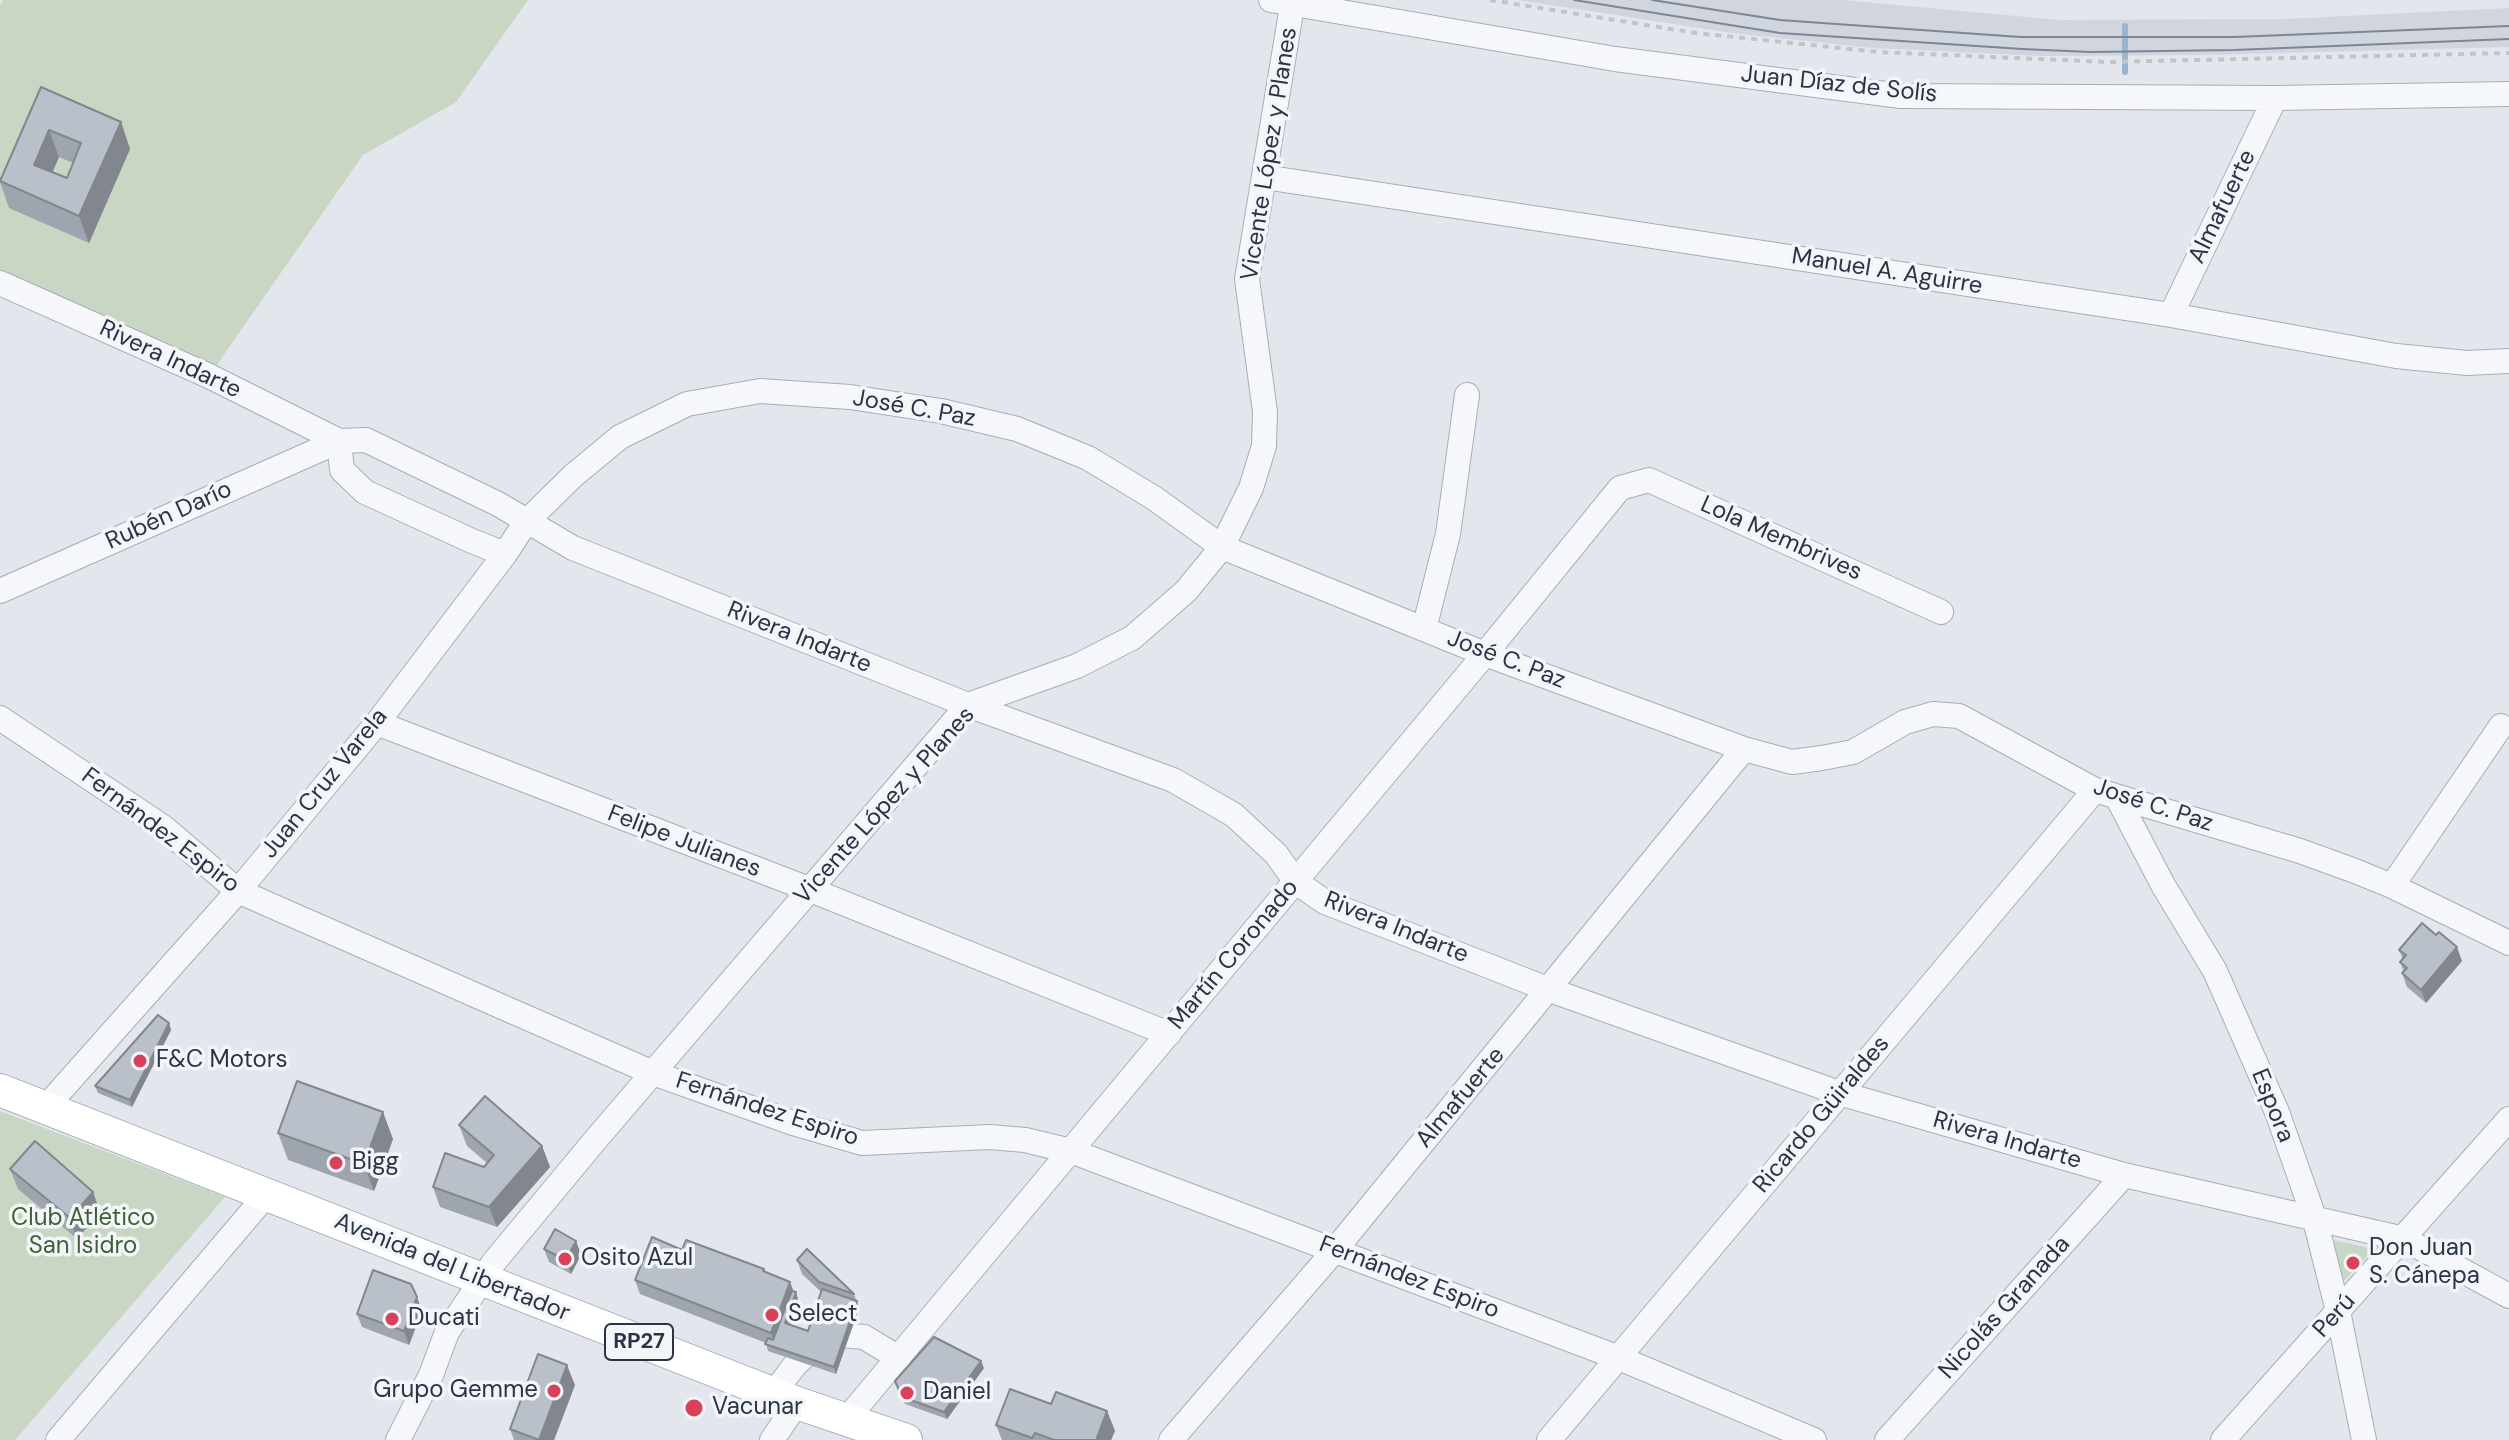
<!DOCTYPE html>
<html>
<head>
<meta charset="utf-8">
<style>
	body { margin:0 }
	canvas { display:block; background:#e3e6ec }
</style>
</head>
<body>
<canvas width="2509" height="1440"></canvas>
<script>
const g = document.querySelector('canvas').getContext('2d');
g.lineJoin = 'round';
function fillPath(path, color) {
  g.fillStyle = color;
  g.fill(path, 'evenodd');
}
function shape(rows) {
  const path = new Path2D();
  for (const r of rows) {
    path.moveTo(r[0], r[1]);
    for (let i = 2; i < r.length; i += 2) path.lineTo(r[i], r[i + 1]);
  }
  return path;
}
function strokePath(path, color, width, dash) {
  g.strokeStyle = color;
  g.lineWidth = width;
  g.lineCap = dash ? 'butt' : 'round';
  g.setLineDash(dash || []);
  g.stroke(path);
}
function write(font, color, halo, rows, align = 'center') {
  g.font = font + ' "DM Sans",sans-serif';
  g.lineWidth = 7;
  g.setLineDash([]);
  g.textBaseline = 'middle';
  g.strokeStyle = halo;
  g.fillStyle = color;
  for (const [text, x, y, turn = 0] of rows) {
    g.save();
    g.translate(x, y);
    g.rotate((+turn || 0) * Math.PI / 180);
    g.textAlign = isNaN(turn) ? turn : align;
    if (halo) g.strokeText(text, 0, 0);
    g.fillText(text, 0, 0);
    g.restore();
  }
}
fillPath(shape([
	[1518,0,1843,0,2059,20,2285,19,2509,8,2509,47,2202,55,2041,56,1872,48,1732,33]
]), '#d0d5de');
fillPath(shape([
	[3,0,528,0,456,102,363,155,209,376,0,278,0,5],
	[0,1111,225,1197,15,1440,0,1440],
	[2328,1239,2374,1249,2342,1283]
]), '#c8d6c3');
strokePath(shape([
	[2125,72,2125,26]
]), '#9bb5ce', 6);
const minor = shape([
	[1271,0,1615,59,1901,96,2275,98,2509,94],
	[1264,177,2171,315,2396,356,2467,363,2509,361],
	[0,283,209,376,339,441,366,440,498,504,573,548,968,705,1173,780,1234,815,1276,854,1296,882,1325,902,1550,990,1839,1093,2124,1175,2404,1239,2509,1296],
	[2171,315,2275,98],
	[339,441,342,470,365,492,472,541,505,554],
	[0,591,339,441],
	[1424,629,1448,534,1467,395],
	[0,718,163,827,238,891,653,1073,793,1123,862,1143,990,1137,1025,1140,1071,1151,1619,1358,1814,1440],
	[377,723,811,890,1169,1034],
	[2117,797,2163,885,2215,971,2277,1112,2315,1220,2338,1311,2364,1440],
	[2392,886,2501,726],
	[46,1107,238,891,377,723,505,554,526,522,574,475,620,437,687,404,760,391,850,397,941,411,1017,429,1088,458,1154,498,1222,547,1485,654,1744,749,1792,762,1822,758,1853,752,1905,722,1933,714,1959,716,2095,790,2300,851,2355,871,2392,886,2509,943],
	[773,1394,795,1365,815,1346,841,1335,864,1337,899,1358],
	[846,1420,1485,654,1620,488,1649,480,1941,612],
	[58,1440,267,1194],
	[398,1440,431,1375,447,1332,494,1262,597,1138,968,705,1077,666,1132,638,1186,591,1222,547,1251,488,1264,446,1265,412,1247,279,1293,0],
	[772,1440,797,1403],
	[1171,1440,1335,1250,1744,749],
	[1549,1440,2095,790],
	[1887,1440,2124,1175],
	[2223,1440,2509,1119]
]);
const major = shape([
	[0,1090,797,1403,906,1440]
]);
strokePath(minor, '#a7adb7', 26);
strokePath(major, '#a1abb9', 34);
strokePath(shape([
	[1490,0,1696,33,1878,52,2107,62,2509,53]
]), '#c1c4cb', 4, [6, 6]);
strokePath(minor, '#f6f7fa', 24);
strokePath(major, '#fff', 32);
strokePath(shape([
	[1574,0,1780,33,2022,49,2090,52,2234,50,2509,39],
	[1652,0,1780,20,2020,37,2235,37,2509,26]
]), '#7b8697', 2);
fillPath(shape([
	[41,87,121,122,130,149,89,243,9,208,0,182],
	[59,157,73,163,67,178,52,172],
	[2399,950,2462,961,2426,1003,2407,987,2402,973,2404,972,2400,962,2403,959],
	[169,1023,171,1030,132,1107,98,1093,95,1086],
	[459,1125,542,1146,550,1167,497,1227,440,1207,433,1187,484,1167,487,1163,467,1146],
	[278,1133,393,1139,374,1191,288,1160],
	[10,1169,93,1192,100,1212,77,1239,18,1189],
	[576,1241,581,1255,571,1274,549,1262,544,1249],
	[682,1250,764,1269,765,1272,794,1292,798,1299,790,1325,808,1331,821,1292,802,1274,797,1260,854,1294,859,1308,836,1374,768,1351,766,1343,640,1294,635,1280],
	[422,1311,409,1345,362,1327,357,1314],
	[984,1368,947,1419,905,1404,895,1381],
	[575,1385,554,1440,514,1440,510,1429],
	[1051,1404,1107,1411,1115,1431,1111,1440,1002,1440,996,1425]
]), '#9fa5ae');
fillPath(shape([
	[121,122,130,149,89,243,79,216],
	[49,130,59,157,44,192,34,165],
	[2457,947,2462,961,2426,1003,2421,990],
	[169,1023,171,1030,132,1107,130,1100],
	[383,1112,393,1139,374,1191,364,1164],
	[542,1146,550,1167,497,1227,489,1207],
	[93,1192,100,1212,77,1239,70,1218],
	[576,1241,581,1255,571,1274,566,1260],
	[790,1282,795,1295,796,1292,798,1299,788,1330,785,1323,776,1347,771,1333],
	[417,1297,422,1311,409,1345,404,1331],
	[857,1301,859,1308,836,1374,834,1367],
	[981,1361,984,1368,947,1419,944,1412],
	[567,1365,575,1385,554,1440,539,1440],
	[1107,1411,1115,1431,1111,1440,1096,1440]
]), '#82868d');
const building = shape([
	[41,87,121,122,79,216,0,181,41,87],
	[49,130,81,143,67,178,34,165,49,130],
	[2422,923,2436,935,2439,932,2457,947,2421,990,2402,973,2407,968,2400,962,2406,955,2399,950,2422,923],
	[158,1015,169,1023,130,1100,95,1086,158,1015],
	[297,1081,383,1112,364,1164,278,1133,297,1081],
	[485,1096,542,1146,489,1207,433,1187,445,1153,484,1167,494,1155,459,1125,485,1096],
	[35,1141,93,1192,70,1218,10,1169,35,1141],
	[555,1229,576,1241,566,1260,544,1249,555,1229],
	[652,1237,682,1250,686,1240,764,1269,763,1271,790,1282,771,1333,635,1280,652,1237],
	[807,1249,854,1294,819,1282,797,1260,807,1249],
	[373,1270,411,1284,417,1297,404,1331,357,1314,373,1270],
	[822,1289,857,1301,834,1367,765,1344,768,1338,773,1340,792,1291,796,1292,785,1323,808,1331,822,1289],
	[934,1337,981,1361,944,1412,902,1397,895,1381,934,1337],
	[538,1354,567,1365,539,1440,510,1429,538,1354],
	[1010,1389,1051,1404,1056,1392,1107,1411,1096,1440,1054,1440,1035,1433,1032,1438,996,1425,1010,1389]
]);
fillPath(building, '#b9c0ca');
strokePath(building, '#82868d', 2);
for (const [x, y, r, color] of [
	[140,1061,8,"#d94059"],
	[336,1163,8,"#d94059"],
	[565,1259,8,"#d94059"],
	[2353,1263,8,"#d94059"],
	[772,1315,8,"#d94059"],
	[392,1319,8,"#d94059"],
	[554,1391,8,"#d94059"],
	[907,1393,8,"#d94059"],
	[694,1408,10,"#d94059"]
]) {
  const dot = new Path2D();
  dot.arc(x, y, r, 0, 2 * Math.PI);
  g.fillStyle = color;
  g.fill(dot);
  strokePath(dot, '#f3f5f9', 3);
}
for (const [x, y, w] of [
	[639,1342,68]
]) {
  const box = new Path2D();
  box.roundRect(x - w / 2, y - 18, w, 36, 6);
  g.fillStyle = '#f3f5f9';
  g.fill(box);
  strokePath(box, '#293446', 2);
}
write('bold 22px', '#293446', null, [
	["RP27",639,1342]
]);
write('24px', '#293446', '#f3f5f9', [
	["Juan Díaz de Solís",1839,85,6],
	["Vicente López y Planes",1270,154,-81],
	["Almafuerte",2223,207,-64],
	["Manuel A. Aguirre",1887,272,9],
	["Rivera Indarte",170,360,25],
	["José C. Paz",914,409,10],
	["Rubén Darío",169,516,-24],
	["Lola Membrives",1781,539,24],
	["Rivera Indarte",799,638,22],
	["José C. Paz",1506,660,21],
	["Juan Cruz Varela",325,784,-51],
	["Vicente López y Planes",885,806,-48],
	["José C. Paz",2153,806,18],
	["Fernández Espiro",160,831,37],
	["Felipe Julianes",684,842,21],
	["Rivera Indarte",1396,928,22],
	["Martín Coronado",1234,955,-50],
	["Almafuerte",1461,1098,-50],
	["Espora",2272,1106,68],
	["Fernández Espiro",767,1110,18],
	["Ricardo Güiraldes",1822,1115,-50],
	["Rivera Indarte",2007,1141,16],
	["Avenida del Libertador",452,1268,22],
	["Fernández Espiro",1409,1278,21],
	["Nicolás Granada",2005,1308,-48],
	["Perú",2335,1316,-48]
]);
write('24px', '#293446', '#f3f5f9', [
	["F&C Motors",156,1061],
	["Bigg",352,1163],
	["Don Juan",2369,1249],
	["S. Cánepa",2369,1277],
	["Osito Azul",581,1259],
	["Select",788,1315],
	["Ducati",408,1319],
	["Grupo Gemme",538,1391,"right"],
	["Daniel",923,1393],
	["Vacunar",712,1408]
], 'left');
write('24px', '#3e6235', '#f3f5f9', [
	["Club Atlético",83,1219],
	["San Isidro",83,1247]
]);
</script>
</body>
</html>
